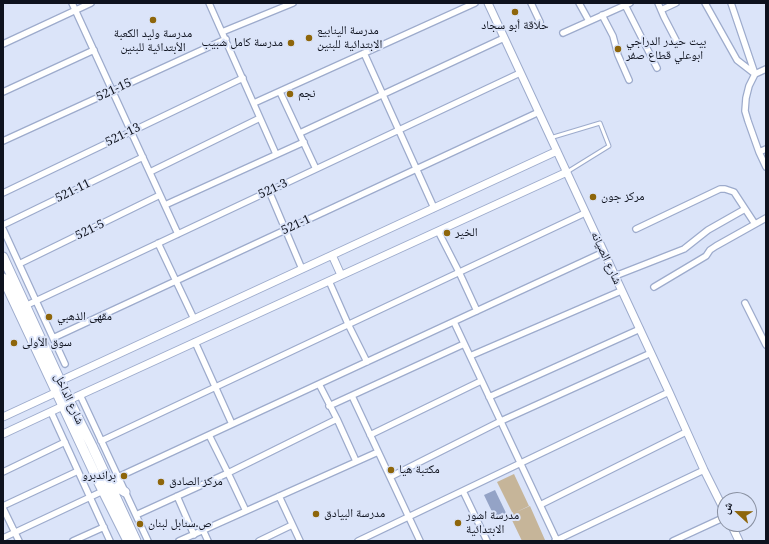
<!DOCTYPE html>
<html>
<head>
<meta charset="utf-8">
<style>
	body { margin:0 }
	#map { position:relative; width:769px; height:544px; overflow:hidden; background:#dbe4f9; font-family:"Noto Serif","Noto Naskh Arabic",serif }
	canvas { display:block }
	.frame { position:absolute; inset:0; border:4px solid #0e121e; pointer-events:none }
	.north { position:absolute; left:717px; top:492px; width:40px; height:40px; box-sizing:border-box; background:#dbe4f9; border:1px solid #8990a1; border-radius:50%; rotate:292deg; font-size:11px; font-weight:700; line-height:16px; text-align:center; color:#0e121e }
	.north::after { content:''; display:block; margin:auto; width:14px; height:18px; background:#8e660b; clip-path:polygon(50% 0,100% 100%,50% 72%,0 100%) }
</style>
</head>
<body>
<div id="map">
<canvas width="769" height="544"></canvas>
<div class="frame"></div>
<div class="north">ش</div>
</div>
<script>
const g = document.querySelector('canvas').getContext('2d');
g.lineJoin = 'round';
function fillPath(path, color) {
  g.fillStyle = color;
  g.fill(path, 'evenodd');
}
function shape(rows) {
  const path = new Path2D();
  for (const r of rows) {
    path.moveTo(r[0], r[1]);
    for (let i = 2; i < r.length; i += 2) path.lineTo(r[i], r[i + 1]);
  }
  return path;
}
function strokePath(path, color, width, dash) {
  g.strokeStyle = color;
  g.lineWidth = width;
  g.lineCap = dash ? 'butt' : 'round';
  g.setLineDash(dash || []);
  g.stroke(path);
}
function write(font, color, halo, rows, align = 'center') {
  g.font = font + ' "Noto Serif","Noto Naskh Arabic",serif';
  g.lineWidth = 4;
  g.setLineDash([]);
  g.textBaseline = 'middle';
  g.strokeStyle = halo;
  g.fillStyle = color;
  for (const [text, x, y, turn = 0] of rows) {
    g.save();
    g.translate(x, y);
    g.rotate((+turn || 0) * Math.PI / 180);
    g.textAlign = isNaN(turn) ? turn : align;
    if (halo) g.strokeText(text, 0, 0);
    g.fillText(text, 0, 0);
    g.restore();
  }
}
fillPath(shape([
	[514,474,529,506,514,513,530,506,545,540,522,541,510,516,513,514,497,482]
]), '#c6b599');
fillPath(shape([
	[495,490,507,515,496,520,484,495]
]), '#94a3c6');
const service = shape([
	[550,138,600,123,609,146,567,172]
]);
const minor = shape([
	[72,3,178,234],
	[209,3,276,154],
	[531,3,540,22],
	[579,3,589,21],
	[658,3,664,17,678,44],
	[705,3,737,60,755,74],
	[731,3,755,74],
	[625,5,657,68],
	[661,10,676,3],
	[602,15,613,36,618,55,629,80],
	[222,32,293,3],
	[563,33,630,3],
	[3,44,91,3],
	[364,53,434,208],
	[766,69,755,74,749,86,746,98,745,111,748,121,759,152,766,167],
	[3,92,94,50],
	[280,92,316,169],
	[254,103,475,3],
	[300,133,504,38],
	[3,141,226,39],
	[759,152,766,149],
	[150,172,260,118],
	[269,191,302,269],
	[3,193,243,78],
	[165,205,304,142],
	[3,225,143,157],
	[3,229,65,364],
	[636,229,720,189,725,189,734,192,755,224],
	[438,231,459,272,477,311],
	[158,243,194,319],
	[19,264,160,195],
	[615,276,684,249,708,230,745,209],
	[329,281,348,324,367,362],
	[654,287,706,256,710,250,716,246,766,218],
	[745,303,766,345],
	[25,306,520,73],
	[454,322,557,541],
	[53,338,539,112],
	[195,342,232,424],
	[470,356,621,291],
	[319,384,337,419,356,461],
	[80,395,148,541],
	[352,396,420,541],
	[489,397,640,329],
	[329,406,464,344],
	[51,412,110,541],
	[209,435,228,473,246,511],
	[370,435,481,381],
	[101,441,585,213],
	[3,472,65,442],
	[118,477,604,252],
	[390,477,501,421,651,353],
	[463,491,487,541],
	[177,496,194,535],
	[279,496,300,541],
	[540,505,686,432],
	[3,506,78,471],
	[3,508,19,541],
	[136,515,228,473,337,419],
	[203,530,208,541],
	[3,538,103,491],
	[73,541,104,527],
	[179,541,378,452],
	[259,541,292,525],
	[358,541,669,392],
	[555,541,704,470],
	[673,541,725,517]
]);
const tertiary = shape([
	[488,3,669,392,704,470,725,512],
	[332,255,341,275],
	[60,381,557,151],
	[69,400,567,172],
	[3,417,57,392],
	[3,434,63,406],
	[731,524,739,541]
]);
const primary = shape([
	[3,257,69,400,92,446,136,541],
	[3,278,100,485,128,541],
	[108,481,125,492]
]);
strokePath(service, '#9dabcc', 5);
strokePath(minor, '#9dabcc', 8);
strokePath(tertiary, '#9dabcc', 9);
strokePath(primary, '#9dabcc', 11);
strokePath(service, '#fff', 3);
strokePath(minor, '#fff', 5.5);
strokePath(tertiary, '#fff', 7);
strokePath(primary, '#fff', 9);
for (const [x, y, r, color] of [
	[515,12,4,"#8e660b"],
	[153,20,4,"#8e660b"],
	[309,38,4,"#8e660b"],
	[291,43,4,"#8e660b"],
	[618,49,4,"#8e660b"],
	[290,94,4,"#8e660b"],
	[593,197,4,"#8e660b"],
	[447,233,4,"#8e660b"],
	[49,317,4,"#8e660b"],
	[14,343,4,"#8e660b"],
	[391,470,4,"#8e660b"],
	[124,476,4,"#8e660b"],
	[161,482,4,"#8e660b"],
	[316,514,4,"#8e660b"],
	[458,523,4,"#8e660b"],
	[140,524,4,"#8e660b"]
]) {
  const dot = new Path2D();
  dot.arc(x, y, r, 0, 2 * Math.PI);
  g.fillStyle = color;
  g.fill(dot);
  strokePath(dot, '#dbe4f9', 1.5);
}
write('12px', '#0e121e', '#dbe4f9', [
	["حلاقة أبو سجاد",515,26,"center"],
	["مدرسة الينابيع",317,31],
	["الابتدائية للبنين",317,45],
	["مدرسة وليد الكعبة",153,34,"center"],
	["الأبتدائية للبنين",153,48,"center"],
	["بيت حيدر الدراجي",626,42],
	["ابوعلي قطاع صفر",626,56],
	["مدرسة كامل شبيب",283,43,"right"],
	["نجم",298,94],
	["مركز جون",601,197],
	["الخير",455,233],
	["مقهى الذهبي",57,317],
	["سوق الأولى",22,343],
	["مكتبة هيا",399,470],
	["براندبرو",116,476,"right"],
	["مركز الصادق",169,482],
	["مدرسة البيادق",324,514],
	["مدرسة اشور",466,516],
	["الابتدائية",466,530],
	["ص.سنابل لبنان",148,524]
], 'left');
write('12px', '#0e121e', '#dbe4f9', [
	["521-15",114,90,-25],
	["521-13",123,135,-26],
	["521-3",273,189,-25],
	["521-11",73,191,-26],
	["521-1",296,225,-25],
	["521-5",90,230,-26],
	["شارع الصيانه",606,258,65],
	["شارع الداخل",69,399,65]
]);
</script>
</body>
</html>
